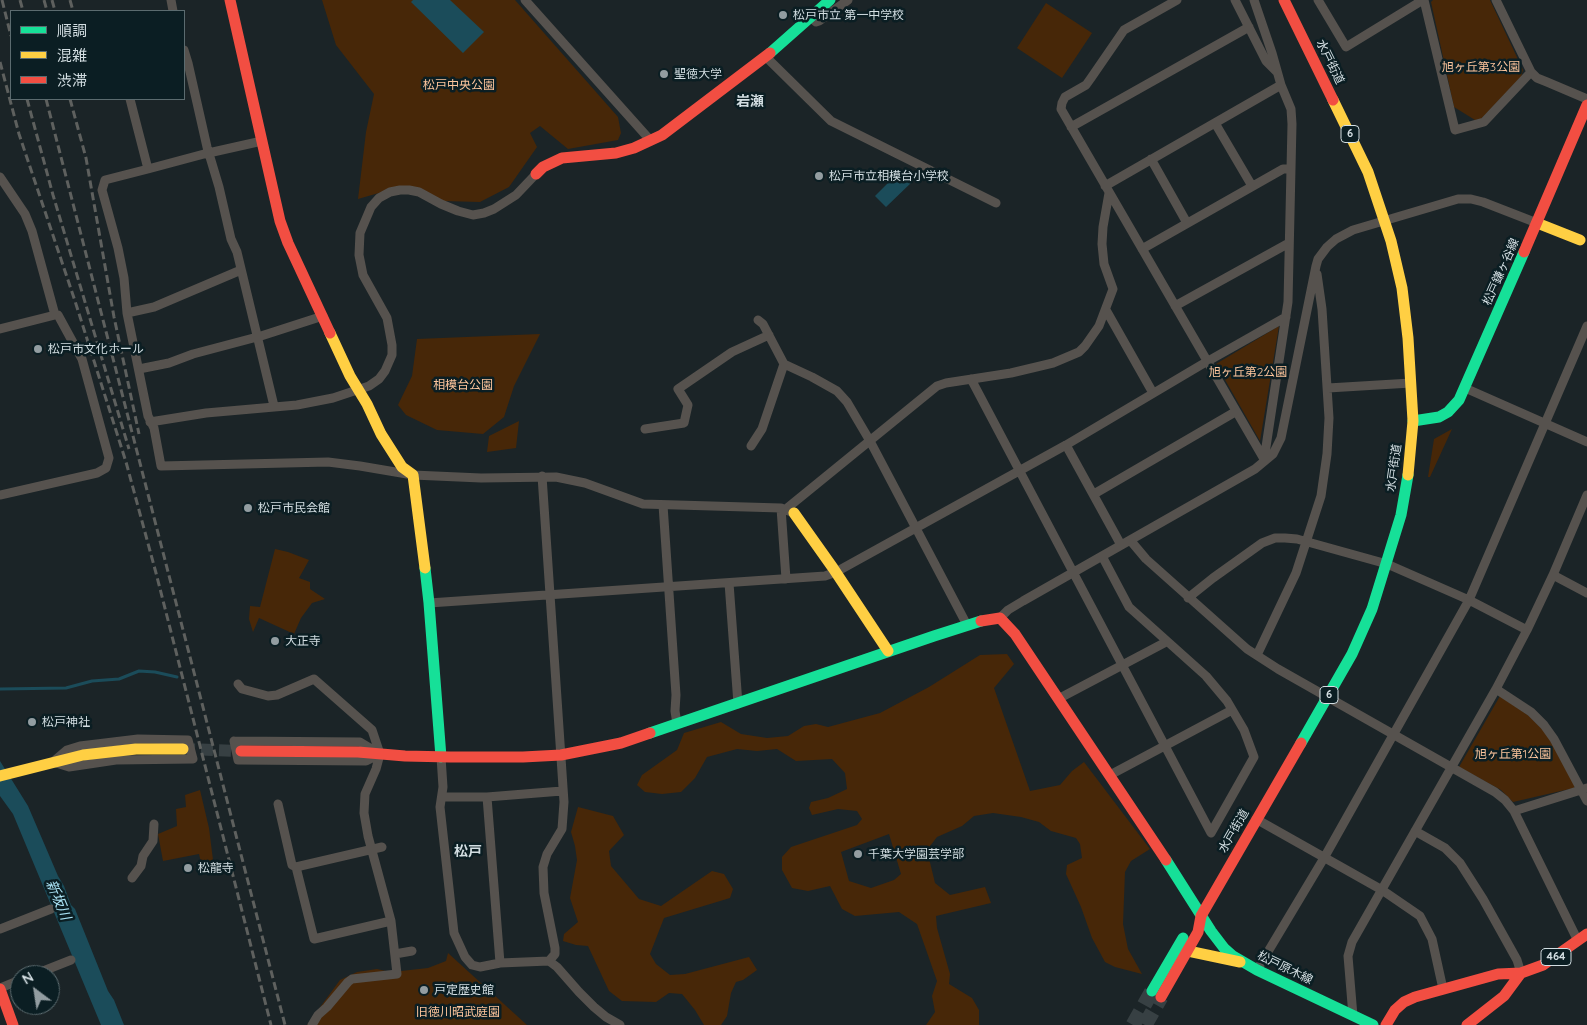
<!DOCTYPE html>
<html>
<head>
<meta charset="utf-8">
<style>
	body { margin:0 }
	#map { position:relative; width:1587px; height:1025px; overflow:hidden; background:#1b2427; font-family:Quicksand,"Noto Sans JP",sans-serif }
	canvas { display:block }
	.legend { position:absolute; left:10px; top:10px; width:175px; height:90px; box-sizing:border-box; background:#0b1e23; border:1px solid #5b6b6f; margin:0; padding:6px 9px; list-style:none; font-size:15px; color:#d3dee2 }
	.legend li { display:flex; align-items:center; gap:10px; height:25px }
	.legend b { width:25px; border:1px solid #5b6b6f }
	.north { position:absolute; left:10px; top:965px; width:50px; height:50px; box-sizing:border-box; background:#0b1e23; border:1px solid #5b6b6f; border-radius:50%; rotate:329deg; font-size:14px; font-weight:700; line-height:20px; text-align:center; color:#d3dee2 }
	.north::after { content:''; display:block; margin:auto; width:18px; height:22px; background:#939da1; clip-path:polygon(50% 0,100% 100%,50% 72%,0 100%) }
</style>
</head>
<body>
<div id="map">
<canvas width="1587" height="1025"></canvas>
<ul class="legend">
<li><b style="height:6px;background:#16e098"></b>順調</li>
<li><b style="height:6px;background:#ffcf43"></b>混雑</li>
<li><b style="height:6px;background:#f24e42"></b>渋滞</li>
</ul>
<div class="north">N</div>
</div>
<script>
const g = document.querySelector('canvas').getContext('2d');
g.lineJoin = 'round';
function fillPath(path, color) {
  g.fillStyle = color;
  g.fill(path, 'evenodd');
}
function shape(rows) {
  const path = new Path2D();
  for (const r of rows) {
    path.moveTo(r[0], r[1]);
    for (let i = 2; i < r.length; i += 2) path.lineTo(r[i], r[i + 1]);
  }
  return path;
}
function strokePath(path, color, width, dash) {
  g.strokeStyle = color;
  g.lineWidth = width;
  g.lineCap = dash ? 'butt' : 'round';
  g.setLineDash(dash || []);
  g.stroke(path);
}
function write(font, color, halo, rows, align = 'center') {
  g.font = font + ' Quicksand,"Noto Sans JP",sans-serif';
  g.lineWidth = 5;
  g.setLineDash([]);
  g.textBaseline = 'middle';
  g.strokeStyle = halo;
  g.fillStyle = color;
  for (const [text, x, y, turn = 0] of rows) {
    g.save();
    g.translate(x, y);
    g.rotate((+turn || 0) * Math.PI / 180);
    g.textAlign = isNaN(turn) ? turn : align;
    if (halo) g.strokeText(text, 0, 0);
    g.fillText(text, 0, 0);
    g.restore();
  }
}
fillPath(shape([
	[322,0,515,0,618,117,621,133,618,140,568,149,540,126,530,133,537,147,509,187,480,202,443,201,403,186,358,199,366,132,374,94,336,45],
	[1433,0,1490,0,1523,70,1521,77,1481,119,1475,120,1454,107,1431,2],
	[1046,3,1092,33,1062,78,1017,48],
	[1279,326,1260,441,1216,364],
	[540,334,514,386,504,417,483,434,437,430,406,415,398,405,412,376,417,339],
	[519,421,516,448,487,452,489,436],
	[1452,429,1430,477,1428,477,1434,439],
	[275,549,288,552,309,560,299,578,310,582,310,589,325,599,312,603,301,618,294,634,259,618,253,632,249,619,250,606,260,607],
	[1007,654,1014,664,994,688,1030,791,1060,785,1072,771,1084,762,1150,849,1131,861,1125,872,1123,924,1128,949,1142,974,1115,967,1105,962,1092,938,1081,907,1066,874,1067,865,1082,858,1080,844,1076,838,1051,831,1039,822,1021,817,993,813,974,816,962,826,937,837,927,850,935,883,950,895,985,887,991,903,936,916,937,928,950,974,949,984,972,998,979,1010,979,1025,926,1025,935,1012,932,996,937,981,917,924,899,912,855,916,842,909,830,886,808,891,792,888,782,870,782,857,791,847,857,825,862,819,857,811,838,809,812,815,809,808,811,802,828,798,847,789,845,773,832,759,796,761,777,749,757,751,737,749,707,757,695,778,681,792,662,794,645,792,637,785,642,775,677,750,684,733,721,722,741,734,767,738,788,736,804,726,816,724,828,727,880,713,929,687,980,655],
	[889,834,901,874,894,880,871,888,849,881,841,852],
	[1500,696,1528,715,1544,731,1556,748,1575,784,1574,788,1513,802,1501,790,1459,767],
	[200,790,209,828,214,868,203,871,199,854,163,861,158,834,177,826,176,809,186,807,185,795],
	[578,807,613,816,624,835,609,851,611,866,639,899,661,906,712,871,724,874,733,889,730,898,664,918,650,954,656,964,670,975,685,974,749,957,757,970,743,980,736,982,731,993,727,1016,721,1025,704,1025,695,1010,682,994,669,993,656,1002,622,1001,609,991,588,946,576,945,563,941,564,934,578,922,570,898,577,860,575,846,571,832],
	[448,953,527,1025,307,1025,340,980,357,972,377,969,399,974,401,971,428,968,446,961]
]), '#472708');
fillPath(shape([
	[413,0,450,0,484,32,463,53,411,2],
	[901,170,912,182,886,207,875,196],
	[0,761,28,806,58,876,64,886,71,905,75,909,108,991,114,1000,124,1025,101,1025,13,814,0,796]
]), '#1b4c5a');
strokePath(shape([
	[0,689,66,688,92,681,119,679,139,671,155,672,177,677]
]), '#1b4c5a', 3);
strokePath(shape([
	[183,749,241,751]
]), '#374043', 12, [12, 6]);
strokePath(shape([
	[1133,1025,1152,991],
	[1145,1025,1161,997]
]), '#374043', 15, [15, 8]);
strokePath(shape([
	[171,0,173,11],
	[525,0,651,141],
	[1177,0,1124,30,1091,78,1086,85,1065,97,1062,103,1061,109,1264,459],
	[1235,0,1266,61,1277,72],
	[1254,0,1272,53,1281,85,1291,109,1292,124,1288,302,1264,460],
	[1318,0,1346,47,1423,0],
	[1424,0,1455,130,1484,122,1531,72],
	[1496,0,1531,72,1537,78,1547,82,1587,99],
	[811,17,816,22,819,21,848,0],
	[184,50,188,63,207,147,219,187,231,239,237,252,274,406],
	[766,57,831,121,996,203],
	[130,99,148,169,105,180,102,190,118,248,124,278,127,313,148,416,154,428,161,466,328,462,360,466,413,475,481,478,556,477,585,483,643,504,781,508,794,513],
	[1215,123,1252,186],
	[1071,127,1249,27],
	[1151,159,1187,223],
	[148,169,204,154,262,141],
	[0,177,25,214,32,231,55,315,58,315,82,359,109,458,106,468,97,473,0,495],
	[1105,186,1281,85],
	[1142,249,1283,169,1291,169],
	[1175,306,1289,243],
	[1106,310,1153,393],
	[127,313,154,307,241,270],
	[758,320,763,324,784,364],
	[0,329,55,315],
	[139,369,169,363,193,354,261,336,323,316],
	[971,379,1211,833,1254,757,1244,730,1227,701,1206,676,1129,607,1102,556],
	[1328,388,1411,383],
	[1465,388,1587,442],
	[150,422,206,413,297,405,333,398,369,386,379,379,385,371,392,355,392,345,387,318,363,275,359,255,360,233,371,207,379,198,390,192,400,190,409,190,419,192,441,204,458,211,473,215,484,213,494,209,516,195,536,174],
	[645,429,684,423,688,405,678,389,732,352,769,335],
	[1066,445,1121,545],
	[751,446,762,429,784,364,812,377,837,391,847,402,870,441,967,625],
	[542,476,564,802,562,829,547,854,543,867,544,893,555,948,555,954,549,961],
	[1094,494,1235,412],
	[1587,495,1553,575,1587,593],
	[663,505,676,695,675,711,677,724],
	[781,508,786,579],
	[786,509,937,386,946,383,1011,373,1053,363,1079,352,1085,346,1099,326,1113,289,1104,264,1102,244,1103,227,1109,193],
	[1130,540,1146,559,1247,649,1278,669,1495,792,1505,800,1514,811,1578,941],
	[729,583,738,704],
	[1188,598,1213,578,1262,543,1275,538,1285,538,1297,539,1387,564,1469,600,1527,630,1496,689,1531,712,1544,725,1554,739,1587,801],
	[429,603,825,576,836,572,1066,445,1201,365,1286,317],
	[1000,618,1008,610,1023,601,1255,469,1273,454,1281,438,1316,266,1318,259,1327,247,1336,239,1353,230,1458,199,1471,199,1483,202,1537,223],
	[1527,630,1553,575],
	[1257,655,1296,573,1321,496,1327,454,1329,418,1322,309,1317,274],
	[238,684,242,689,268,696,277,695,314,679,372,730,380,754,376,769,365,794,364,813,368,836,391,921,397,974,352,979,348,982,327,1007,318,1015,312,1025],
	[1058,699,1166,642],
	[138,739,188,740,193,759,116,760,69,767,53,762,67,750,80,746,138,739],
	[234,741,360,742,380,754,366,761,238,760,234,741],
	[441,757,443,787,440,807,454,933,465,957,472,965,480,967,500,963,549,961,557,967,579,992,594,1007,606,1017,620,1025],
	[1110,775,1232,710],
	[443,797,487,797,562,791],
	[487,797,500,963],
	[278,804,292,865,296,867,382,847],
	[1514,811,1587,788],
	[1256,819,1382,890,1420,916,1432,939,1443,989],
	[1415,831,1445,848,1460,863,1483,899,1517,960,1521,973],
	[296,867,314,939,391,921],
	[132,878,141,866,143,856,153,841,154,824],
	[0,929,51,909],
	[395,954,412,951],
	[1257,970,1324,858,1469,600,1587,326],
	[33,975,71,960],
	[0,988,20,980],
	[1353,1016,1348,956,1352,942,1496,689]
]), '#56524e', 9);
strokePath(shape([
	[770,53,830,0],
	[1413,421,1439,417,1448,412,1459,400,1524,252],
	[425,568,429,603,441,757],
	[650,733,934,636,981,621],
	[1301,743,1352,654,1372,609,1401,515,1408,475],
	[1166,860,1211,931,1224,948,1233,956,1257,970,1373,1025],
	[1152,991,1183,938]
]), '#16e098', 11);
strokePath(shape([
	[1333,100,1368,172,1391,241,1402,288,1408,338,1413,421,1408,475],
	[1537,223,1580,240],
	[330,333,350,376,367,404,381,434,402,467,413,475,425,568],
	[794,513,833,568,888,651],
	[0,776,83,755,136,749,183,749],
	[1188,951,1240,962]
]), '#ffcf43', 11);
strokePath(shape([
	[230,0,280,221,288,243,330,333],
	[1284,0,1333,100],
	[536,174,543,167,562,158,616,153,634,148,662,135,770,53],
	[1524,252,1587,105],
	[981,621,1000,618,1015,634,1166,860],
	[241,751,358,752,405,756,450,757,523,757,561,755,621,743,650,733],
	[0,989,13,1025],
	[1161,997,1198,932,1201,916,1301,743],
	[1386,1025,1395,1010,1404,1002,1415,997,1498,974,1521,973],
	[1467,1025,1504,996,1521,973,1543,965,1587,934]
]), '#f24e42', 11);
strokePath(shape([
	[2,0,11,36],
	[20,0,23,11],
	[44,0,47,11],
	[52,0,55,11],
	[70,0,73,11],
	[0,62,19,134,75,301,126,462,156,573,271,1025],
	[27,99,53,195,129,449],
	[46,99,285,1025],
	[70,99,86,158,114,317,139,434]
]), '#5e605e', 3, [8, 4]);
for (const [x, y, r, color] of [
	[783,15,5,"#939da1"],
	[664,74,5,"#939da1"],
	[819,176,5,"#939da1"],
	[38,349,5,"#939da1"],
	[248,508,5,"#939da1"],
	[275,641,5,"#939da1"],
	[32,722,5,"#939da1"],
	[858,854,5,"#939da1"],
	[188,868,5,"#939da1"],
	[424,990,5,"#939da1"]
]) {
  const dot = new Path2D();
  dot.arc(x, y, r, 0, 2 * Math.PI);
  g.fillStyle = color;
  g.fill(dot);
  strokePath(dot, '#0b1e23', 2);
}
for (const [x, y, w] of [
	[1350,134,18],
	[1329,695,18],
	[1556,957,30]
]) {
  const box = new Path2D();
  box.roundRect(x - w / 2, y - 8.5, w, 17, 4);
  g.fillStyle = '#0b1e23';
  g.fill(box);
  strokePath(box, '#d3dee2', 1);
}
write('bold 11px', '#d3dee2', null, [
	["6",1350,134],
	["6",1329,695],
	["464",1556,957]
]);
write('12px', '#d3dee2', '#0b1e23', [
	["松戸市立 第一中学校",793,15],
	["聖徳大学",674,74],
	["松戸市立相模台小学校",829,176],
	["松戸市文化ホール",48,349],
	["松戸市民会館",258,508],
	["大正寺",285,641],
	["松戸神社",42,722],
	["千葉大学園芸学部",868,854],
	["松龍寺",198,868],
	["戸定歴史館",434,990]
], 'left');
write('12px', '#d3dee2', '#0b1e23', [
	["水戸街道",1330,62,64],
	["松戸鎌ヶ谷線",1501,272,-66],
	["水戸街道",1394,468,-82],
	["水戸街道",1234,831,-60],
	["松戸原木線",1285,968,26]
]);
write('12px', '#fdc59c', '#0b1e23', [
	["旭ヶ丘第3公園",1481,67],
	["松戸中央公園",459,85],
	["旭ヶ丘第2公園",1248,372],
	["相模台公園",463,385],
	["旭ヶ丘第1公園",1513,754],
	["旧徳川昭武庭園",458,1012]
]);
write('bold 14px', '#d3dee2', '#0b1e23', [
	["岩瀬",750,102],
	["松戸",468,852]
]);
write('italic 14px', '#abe4f6', '#0b1e23', [
	["新坂川",58,900,67]
]);
</script>
</body>
</html>
